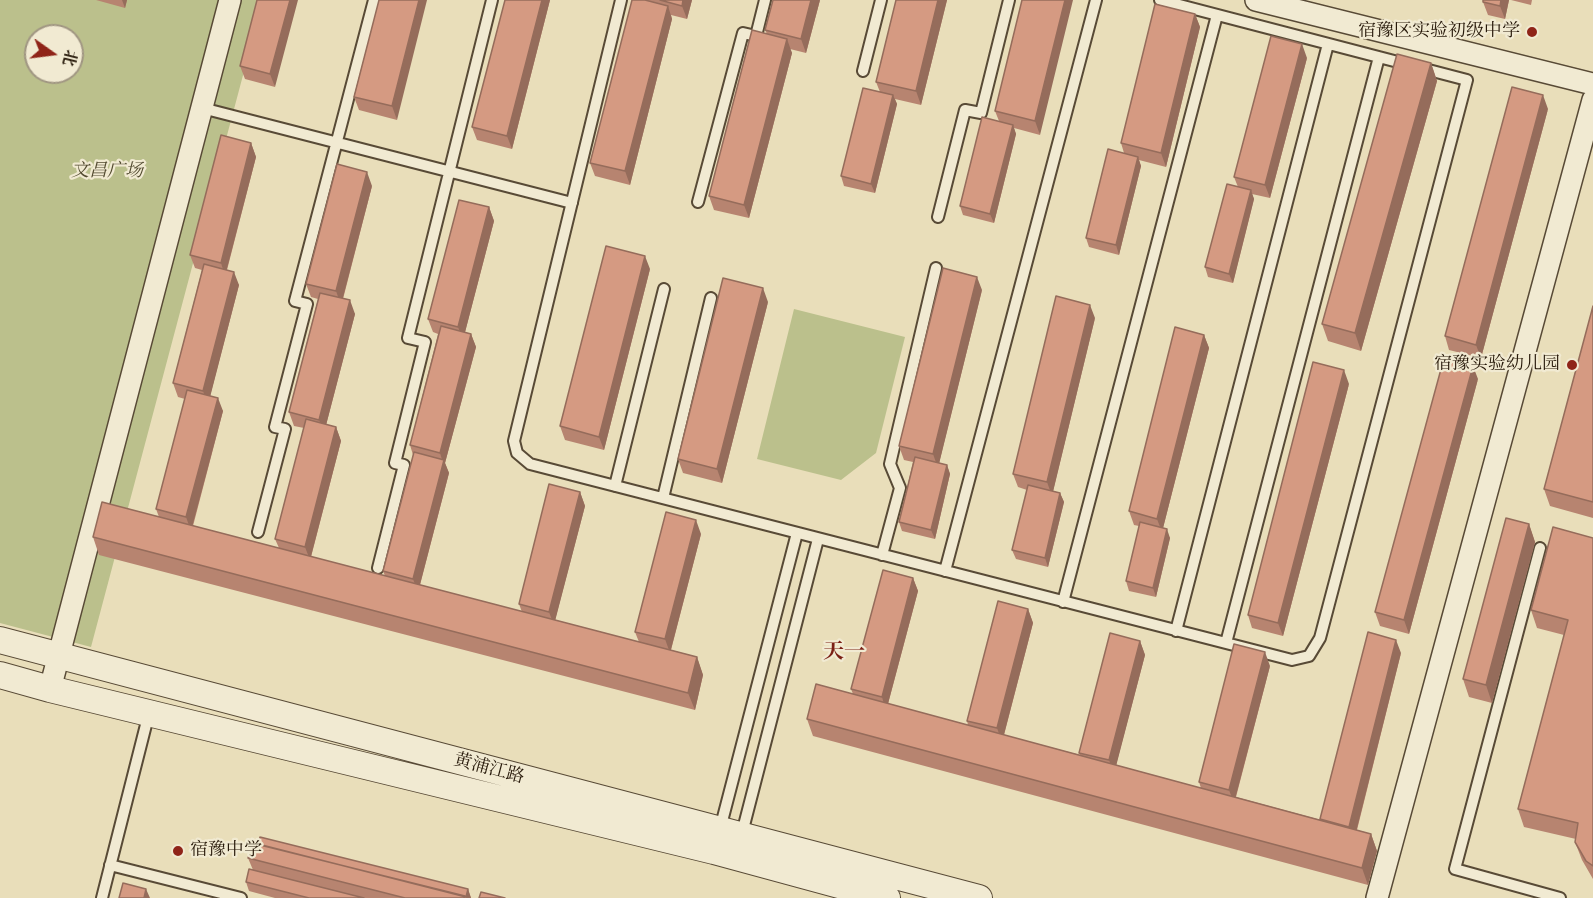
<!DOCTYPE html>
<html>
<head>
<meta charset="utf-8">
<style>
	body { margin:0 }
	#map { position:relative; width:1593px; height:898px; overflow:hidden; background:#e9deba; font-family:Alegreya,"Noto Serif SC",serif }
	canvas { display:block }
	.north { position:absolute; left:24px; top:24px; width:60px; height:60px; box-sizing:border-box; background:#f1ead2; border:2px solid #a09682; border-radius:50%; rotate:104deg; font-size:16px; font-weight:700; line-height:24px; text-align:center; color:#27190a }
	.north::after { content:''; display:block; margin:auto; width:21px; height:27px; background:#8f2418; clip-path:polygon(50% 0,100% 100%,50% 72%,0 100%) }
</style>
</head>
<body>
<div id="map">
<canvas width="1593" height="898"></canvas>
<div class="north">北</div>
</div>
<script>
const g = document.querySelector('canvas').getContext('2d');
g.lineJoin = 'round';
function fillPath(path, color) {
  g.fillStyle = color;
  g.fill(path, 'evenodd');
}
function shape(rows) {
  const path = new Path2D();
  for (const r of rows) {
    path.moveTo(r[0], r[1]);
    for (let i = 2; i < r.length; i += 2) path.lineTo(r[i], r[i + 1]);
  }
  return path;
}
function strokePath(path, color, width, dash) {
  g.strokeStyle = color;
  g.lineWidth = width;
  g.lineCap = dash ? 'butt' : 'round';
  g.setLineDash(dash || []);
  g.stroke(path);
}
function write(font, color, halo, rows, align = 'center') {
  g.font = font + ' Alegreya,"Noto Serif SC",serif';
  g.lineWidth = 4.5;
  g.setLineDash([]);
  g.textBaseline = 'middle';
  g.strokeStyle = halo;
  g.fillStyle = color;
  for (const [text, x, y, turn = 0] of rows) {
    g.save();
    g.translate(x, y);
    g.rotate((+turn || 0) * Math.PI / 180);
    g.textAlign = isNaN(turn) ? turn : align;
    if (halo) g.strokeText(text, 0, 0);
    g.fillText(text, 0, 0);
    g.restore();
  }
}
fillPath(shape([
	[0,0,263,0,91,647,0,623],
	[36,36,72,36,72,72,36,72],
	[794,309,905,337,876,453,841,480,757,459]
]), '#bbc08c');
const service = shape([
	[621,0,514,441,517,453,530,464,1292,660,1309,656,1320,638,1467,80,1160,0],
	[863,71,881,0],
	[202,108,572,203],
	[698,202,743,33,756,36,765,0],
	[938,217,965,110,981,113,1009,0],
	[615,486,664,289],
	[663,498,711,298],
	[258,532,285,429,275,427,307,304,295,301,374,0],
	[1540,548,1455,869,1560,898],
	[882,555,900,488,890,464,936,268],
	[378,568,404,465,395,463,425,342,408,338,492,0],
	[945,571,1096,0],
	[1063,602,1217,15],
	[1176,631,1328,44],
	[1226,643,1379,57],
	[720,829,797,533],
	[741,837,818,539],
	[110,865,241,898],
	[102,898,149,713]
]);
const minor = shape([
	[1256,0,1593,84],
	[50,689,230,0],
	[1377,898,1593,100]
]);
const tertiary = shape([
	[0,640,979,898],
	[0,675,50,689,714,851,887,898]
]);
strokePath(service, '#584a36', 14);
strokePath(minor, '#584a36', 24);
strokePath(tertiary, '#584a36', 28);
strokePath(service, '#f1ead2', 10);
strokePath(minor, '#f1ead2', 21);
strokePath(tertiary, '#f1ead2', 26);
fillPath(shape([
	[96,0,127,0,125,8],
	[257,0,275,87,245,79,240,66],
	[379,0,397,120,359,110,354,97],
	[505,0,550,0,512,149,477,140,472,127],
	[647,0,692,0,687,19,671,15,672,19,630,185,595,176,590,163],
	[820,0,806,53,790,49,792,53,749,218,714,210,709,196,767,34,765,30],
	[896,0,947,0,921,105,895,99,897,104,875,193,844,186,841,176,880,92,876,82],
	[1022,0,1040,135,1014,128,1016,134,994,223,963,215,960,206,999,121,995,111],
	[1483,0,1509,0,1505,19,1488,15,1483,2],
	[1511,0,1532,0,1531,5],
	[1195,14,1200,27,1166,167,1139,160,1141,166,1119,255,1089,247,1086,238,1124,153,1121,143],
	[1307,58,1270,198,1252,194,1254,199,1233,283,1208,277,1205,267,1238,187,1234,177],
	[1431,63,1437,81,1361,351,1328,341,1322,324],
	[1548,109,1481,358,1449,350,1445,336],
	[251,143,256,157,227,270,239,285,210,396,223,411,193,526,279,548,275,539,304,428,294,426,289,412,318,299,311,297,306,284,372,186,343,299,355,314,326,425,336,427,341,441,311,557,385,576,383,571,413,455,410,445,438,334,433,332,428,319,489,207,494,221,465,332,471,334,476,347,445,463,449,473,420,585,522,612,519,604,580,492,585,506,555,620,639,642,635,632,701,534,671,650,697,657,703,675,695,710,99,555,93,537,159,517,156,509,185,399,178,397,173,383,202,270,195,268,190,255],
	[650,269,604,450,565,440,560,426],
	[982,290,939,463,947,465,950,474,935,539,902,531,899,522,913,462,904,460,899,446],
	[768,302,722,483,683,473,678,459],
	[1593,306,1593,518,1550,506,1544,489],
	[1095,318,1053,491,1060,493,1064,502,1048,567,1016,559,1012,550,1027,490,1018,487,1013,474],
	[1204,335,1209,348,1163,528,1170,538,1156,597,1129,591,1126,581,1139,526,1134,525,1129,511],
	[1478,379,1409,634,1380,626,1375,612],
	[1349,384,1283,636,1252,628,1248,615],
	[1529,524,1535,542,1492,703,1469,697,1463,679],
	[1593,538,1593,879,1582,860,1575,842,1576,839,1524,827,1518,809,1564,635,1537,628,1531,610],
	[913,578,918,591,888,704,968,725,967,721,1028,609,1033,623,1004,735,1080,755,1079,753,1140,641,1145,655,1116,765,1201,788,1199,782,1270,666,1236,797,1321,820,1320,819,1401,653,1357,830,1371,834,1377,851,1368,885,813,736,807,719,853,694,851,689],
	[248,858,468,889,471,898,275,898,249,891,246,882,253,870]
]), '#b78470');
fillPath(shape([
	[122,0,127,0,125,8],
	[290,0,298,0,275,87,270,74],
	[419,0,427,0,397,120,392,106],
	[542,0,550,0,512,149,507,136],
	[683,0,692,0,687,19,682,6],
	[811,0,820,0,806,53,801,39],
	[938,0,947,0,921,105,916,91],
	[1065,0,1073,0,1040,135,1035,121],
	[1501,0,1509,0,1505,19,1500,6],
	[668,6,672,19,630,185,625,171],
	[1195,14,1200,27,1166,167,1161,153],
	[787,39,792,53,749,218,744,205],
	[1302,44,1307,58,1270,198,1265,185],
	[1431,63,1437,81,1361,351,1355,333],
	[893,95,897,104,875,193,871,184],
	[1543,95,1548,109,1481,358,1476,345],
	[1013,125,1016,134,994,223,990,214],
	[251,143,256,157,225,276,221,263],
	[1138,157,1141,166,1119,255,1116,245],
	[367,172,372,186,341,305,336,291],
	[1251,190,1254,199,1233,283,1229,274],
	[489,207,494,221,463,340,458,327],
	[645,256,650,269,604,450,599,437],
	[234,272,239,285,208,405,203,391],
	[977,277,982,290,938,468,933,454],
	[763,288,768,302,722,483,717,469],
	[350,300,355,314,324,433,319,420],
	[1090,305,1095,318,1052,496,1047,482],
	[471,334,476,347,445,463,449,473,418,592,413,579,443,463,440,453],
	[1204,335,1209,348,1162,532,1157,519],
	[1473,366,1478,379,1409,634,1404,620],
	[1344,370,1349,384,1283,636,1278,623],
	[218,398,223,411,191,531,186,517],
	[336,427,341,441,310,560,305,547],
	[947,465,950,474,935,539,931,530],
	[580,492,585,506,554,625,549,612],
	[1060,493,1064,502,1048,567,1045,558],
	[696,520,701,534,670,653,665,639],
	[1529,524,1535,542,1492,703,1486,685],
	[1167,529,1170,538,1156,597,1153,588],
	[913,578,918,591,886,711,882,697],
	[1028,609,1033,623,1002,742,997,728],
	[1396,640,1401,653,1354,840,1349,827],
	[1140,641,1145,655,1114,774,1109,760],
	[1265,652,1270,666,1234,803,1229,790],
	[697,657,703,675,695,710,688,693],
	[1371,834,1377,851,1368,885,1362,868],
	[146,889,150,898,144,898],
	[468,889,471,898,466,898]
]), '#956c5b');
const building = shape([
	[257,0,290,0,270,74,240,66,257,0],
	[379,0,419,0,392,106,354,97,379,0],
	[505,0,542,0,507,136,472,127,505,0],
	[632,0,645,0,668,6,625,171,590,163,632,0],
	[660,0,683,0,682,6,660,0],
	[773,0,811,0,801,39,765,30,773,0],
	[896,0,938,0,916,91,876,82,896,0],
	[1022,0,1065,0,1035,121,995,111,1022,0],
	[1483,0,1501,0,1500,6,1483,2,1483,0],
	[1155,4,1195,14,1161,153,1121,143,1155,4],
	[752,30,787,39,744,205,709,196,752,30],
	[1271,36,1302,44,1265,185,1234,177,1271,36],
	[1397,54,1431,63,1355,333,1322,324,1397,54],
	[1512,87,1543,95,1476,345,1445,336,1512,87],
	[863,88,893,95,871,184,841,176,863,88],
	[982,117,1013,125,990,214,960,206,982,117],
	[221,135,251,143,221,263,190,255,221,135],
	[1108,149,1138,157,1116,245,1086,238,1108,149],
	[337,164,367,172,336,291,306,284,337,164],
	[1227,184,1251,190,1229,274,1205,267,1227,184],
	[459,200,489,207,458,327,428,319,459,200],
	[606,246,645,256,599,437,560,426,606,246],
	[204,264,234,272,203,391,173,383,204,264],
	[943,268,977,277,933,454,899,446,943,268],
	[723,278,763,288,717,469,678,459,723,278],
	[320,293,350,300,319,420,289,412,320,293],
	[1056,296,1090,305,1047,482,1013,474,1056,296],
	[1593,306,1593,502,1544,489,1593,306],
	[441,326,471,334,440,453,410,445,441,326],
	[1175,327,1204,335,1157,519,1129,511,1175,327],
	[1444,358,1473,366,1404,620,1375,612,1444,358],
	[1313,362,1344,370,1278,623,1248,615,1313,362],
	[187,390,218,398,186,517,156,509,187,390],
	[306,419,336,427,305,547,275,539,306,419],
	[414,452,444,460,413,579,383,571,414,452],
	[915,457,947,465,931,530,899,522,915,457],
	[549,484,580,492,549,612,519,604,549,484],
	[1028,485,1060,493,1045,558,1012,550,1028,485],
	[102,502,697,657,688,693,93,537,102,502],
	[666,512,696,520,665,639,635,632,666,512],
	[1506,518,1529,524,1486,685,1463,679,1506,518],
	[1140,522,1167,529,1153,588,1126,581,1140,522],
	[1553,527,1593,538,1593,866,1586,861,1575,842,1578,823,1518,809,1568,620,1531,610,1553,527],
	[883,570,913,578,882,697,851,689,883,570],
	[998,601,1028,609,997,728,967,721,998,601],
	[1368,632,1396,640,1349,827,1320,819,1368,632],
	[1110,633,1140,641,1109,760,1079,753,1110,633],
	[1234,644,1265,652,1229,790,1199,782,1234,644],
	[816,684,1371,834,1362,868,807,719,816,684],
	[260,837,468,889,466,897,258,844,260,837],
	[256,844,465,896,464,898,405,898,248,858,252,845,256,844],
	[249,869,364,898,309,898,246,882,249,869],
	[123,883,146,889,144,898,119,898,123,883],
	[481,892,505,898,479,898,481,892]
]);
fillPath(building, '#d59a82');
strokePath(building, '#956c5b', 1.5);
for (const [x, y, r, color] of [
	[1532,32,6,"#8f2418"],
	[1572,365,6,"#8f2418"],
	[178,851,6,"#8f2418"]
]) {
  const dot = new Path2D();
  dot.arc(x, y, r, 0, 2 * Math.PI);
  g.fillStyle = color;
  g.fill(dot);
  strokePath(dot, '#f1ead2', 2);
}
write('18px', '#27190a', '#f1ead2', [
	["宿豫区实验初级中学",1520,32],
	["宿豫实验幼儿园",1560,365],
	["宿豫中学",190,851,"left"]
], 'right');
write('italic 18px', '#534b31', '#f1ead2', [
	["文昌广场",107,172]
]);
write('18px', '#27190a', '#f1ead2', [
	["黄浦江路",489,769,15]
]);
write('bold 21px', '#7a1f14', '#f1ead2', [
	["天一",844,653]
]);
</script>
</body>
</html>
